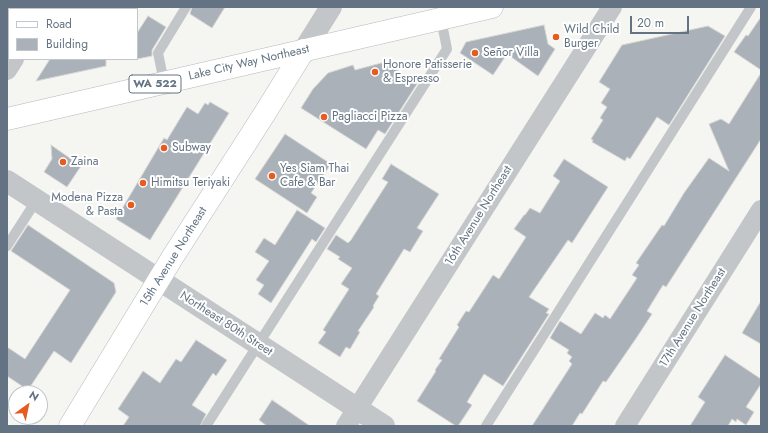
<!DOCTYPE html>
<html>
<head>
<meta charset="utf-8">
<style>
	body { margin:0 }
	#map { position:relative; width:768px; height:433px; overflow:hidden; background:#f5f5f1; font-family:Jost,sans-serif }
	canvas { display:block }
	.frame { position:absolute; inset:0; border:8px solid #637383; pointer-events:none }
	.legend { position:absolute; left:8px; top:8px; width:130px; height:52px; box-sizing:border-box; background:#fff; border:1px solid #c1c7cd; margin:0; padding:5px 7px; list-style:none; font-size:12px; color:#637383 }
	.legend li { display:flex; align-items:center; gap:8px; height:20px }
	.legend b { width:20px; border:1px solid #c1c7cd }
	.north { position:absolute; left:8px; top:385px; width:40px; height:40px; box-sizing:border-box; background:#fff; border:1px solid #c1c7cd; border-radius:50%; rotate:33deg; font-size:11px; font-weight:700; line-height:16px; text-align:center; color:#637383 }
	.north::after { content:''; display:block; margin:auto; width:14px; height:18px; background:#e65b20; clip-path:polygon(50% 0,100% 100%,50% 72%,0 100%) }
	.scale { position:absolute; left:630px; top:16px; width:59px; height:18px; box-sizing:border-box; border:2px solid #637383; border-top:0; padding-left:5px; font-size:12px; line-height:14px; white-space:nowrap; color:#637383; -webkit-text-stroke:3px #fff; paint-order:stroke }
</style>
</head>
<body>
<div id="map">
<canvas width="768" height="433"></canvas>
<div class="frame"></div>
<ul class="legend">
<li><b style="height:5px;background:#fff"></b>Road</li>
<li><b style="height:11px;background:#aab1b8"></b>Building</li>
</ul>
<div class="north">N</div>
<div class="scale">20 m</div>
</div>
<script>
const g = document.querySelector('canvas').getContext('2d');
g.lineJoin = 'round';
function fillPath(path, color) {
  g.fillStyle = color;
  g.fill(path, 'evenodd');
}
function shape(rows) {
  const path = new Path2D();
  for (const r of rows) {
    path.moveTo(r[0], r[1]);
    for (let i = 2; i < r.length; i += 2) path.lineTo(r[i], r[i + 1]);
  }
  return path;
}
function strokePath(path, color, width, dash) {
  g.strokeStyle = color;
  g.lineWidth = width;
  g.lineCap = dash ? 'butt' : 'round';
  g.setLineDash(dash || []);
  g.stroke(path);
}
function write(font, color, halo, rows, align = 'center') {
  g.font = font + ' Jost,sans-serif';
  g.lineWidth = 4;
  g.setLineDash([]);
  g.textBaseline = 'middle';
  g.strokeStyle = halo;
  g.fillStyle = color;
  for (const [text, x, y, turn = 0] of rows) {
    g.save();
    g.translate(x, y);
    g.rotate((+turn || 0) * Math.PI / 180);
    g.textAlign = isNaN(turn) ? turn : align;
    if (halo) g.strokeText(text, 0, 0);
    g.fillText(text, 0, 0);
    g.restore();
  }
}
const building = shape([
	[192,7,225,7,212,28,190,14,192,7],
	[148,16,166,27,152,50,152,56,137,59,137,33,148,16],
	[761,17,761,70,734,52,746,35,748,36,761,17],
	[544,25,548,44,555,49,538,76,507,54,493,75,460,53,466,42,544,25],
	[708,26,725,36,669,125,657,117,630,159,627,157,625,161,592,142,593,140,591,139,603,120,600,118,607,107,601,103,610,89,599,82,622,45,708,26],
	[50,59,106,59,106,66,36,81,50,59],
	[385,62,417,84,385,134,378,130,366,149,301,108,313,89,328,73,353,65,355,70,385,62],
	[761,73,761,139,666,287,663,285,647,311,652,314,637,337,606,382,603,381,582,414,580,413,572,426,532,426,572,364,569,361,572,357,567,353,569,350,550,338,560,321,581,334,595,313,603,318,605,315,610,319,637,278,632,275,639,265,636,263,662,225,664,226,684,193,709,158,729,171,709,124,721,119,729,124,761,73],
	[210,102,229,113,150,240,116,219,164,138,167,140,187,107,198,114,205,103,208,105,210,102],
	[285,134,331,164,311,193,317,197,307,213,255,179,285,134],
	[51,145,81,166,67,187,44,172,52,159,51,145],
	[564,159,608,187,572,243,568,240,529,297,549,309,546,313,549,314,503,386,484,374,467,402,472,405,458,426,456,426,417,401,436,371,435,370,442,360,439,359,459,327,457,325,466,311,469,312,493,275,499,279,526,237,514,229,524,215,525,215,530,208,540,213,560,181,553,176,564,159],
	[391,164,439,194,417,228,423,231,410,252,404,249,376,294,379,296,373,306,374,307,358,331,360,332,350,349,346,347,340,357,318,343,326,332,323,330,349,289,341,284,352,268,338,259,340,257,327,249,336,235,348,243,351,240,388,182,382,179,391,164],
	[297,210,325,228,316,242,312,239,271,303,258,294,264,285,256,280,269,261,255,252,264,238,275,245,297,210],
	[28,225,114,283,116,292,71,363,54,351,28,390,7,376,7,347,25,359,70,290,11,251,28,225],
	[761,301,761,344,742,333,761,301],
	[196,340,227,360,216,376,213,373,192,405,206,414,200,426,123,426,129,417,118,409,143,371,160,383,176,359,181,362,196,340],
	[725,355,761,379,761,384,746,407,754,412,746,425,737,419,736,422,732,419,728,426,690,426,705,402,698,397,725,355],
	[272,400,310,426,267,426,259,420,272,400]
]);
fillPath(building, '#aab1b8');
strokePath(building, '#d6d6d4', 1);
const secondary = shape([
	[70,426,172,258,265,113,304,50]
]);
const primary = shape([
	[7,119,492,7]
]);
strokePath(secondary, '#b4b9be', 23);
strokePath(primary, '#b5b9bd', 23);
strokePath(shape([
	[164,82,158,53,186,7],
	[7,246,36,201],
	[206,426,447,49,441,19],
	[486,426,751,7]
]), '#c2c6c9', 10);
strokePath(shape([
	[45,9,46,7],
	[7,70,14,59],
	[346,426,612,7],
	[625,426,761,210]
]), '#c2c6c9', 20);
strokePath(shape([
	[304,50,331,7],
	[7,181,384,426]
]), '#c2c6c9', 22);
strokePath(secondary, '#fff', 22);
strokePath(primary, '#fff', 22);
for (const [x, y, r, color] of [
	[556,37,4,"#e65b20"],
	[475,53,4,"#e65b20"],
	[375,72,4,"#e65b20"],
	[324,117,4,"#e65b20"],
	[164,148,4,"#e65b20"],
	[63,162,4,"#e65b20"],
	[272,176,4,"#e65b20"],
	[143,183,4,"#e65b20"],
	[131,205,4,"#e65b20"]
]) {
  const dot = new Path2D();
  dot.arc(x, y, r, 0, 2 * Math.PI);
  g.fillStyle = color;
  g.fill(dot);
  strokePath(dot, '#fff', 1.5);
}
for (const [x, y, w] of [
	[155,84,52]
]) {
  const box = new Path2D();
  box.roundRect(x - w / 2, y - 9, w, 18, 3);
  g.fillStyle = '#fff';
  g.fill(box);
  strokePath(box, '#637383', 1);
}
write('bold 11px', '#637383', null, [
	["WA 522",155,84]
]);
write('12px', '#637383', '#fff', [
	["Wild Child",564,30],
	["Burger",564,44],
	["Señor Villa",483,53],
	["Honore Patisserie",383,65],
	["& Espresso",383,79],
	["Pagliacci Pizza",332,117],
	["Subway",172,148],
	["Zaina",71,162],
	["Yes Siam Thai",280,169],
	["Cafe & Bar",280,183],
	["Himitsu Teriyaki",151,183],
	["Modena Pizza",123,198,"right"],
	["& Pasta",123,212,"right"]
], 'left');
write('12px', '#637383', '#fff', [
	["Lake City Way Northeast",249,63,-13],
	["16th Avenue Northeast",479,216,-58],
	["15th Avenue Northeast",174,257,-58],
	["17th Avenue Northeast",693,318,-58],
	["Northeast 80th Street",226,324,33]
]);
</script>
</body>
</html>
